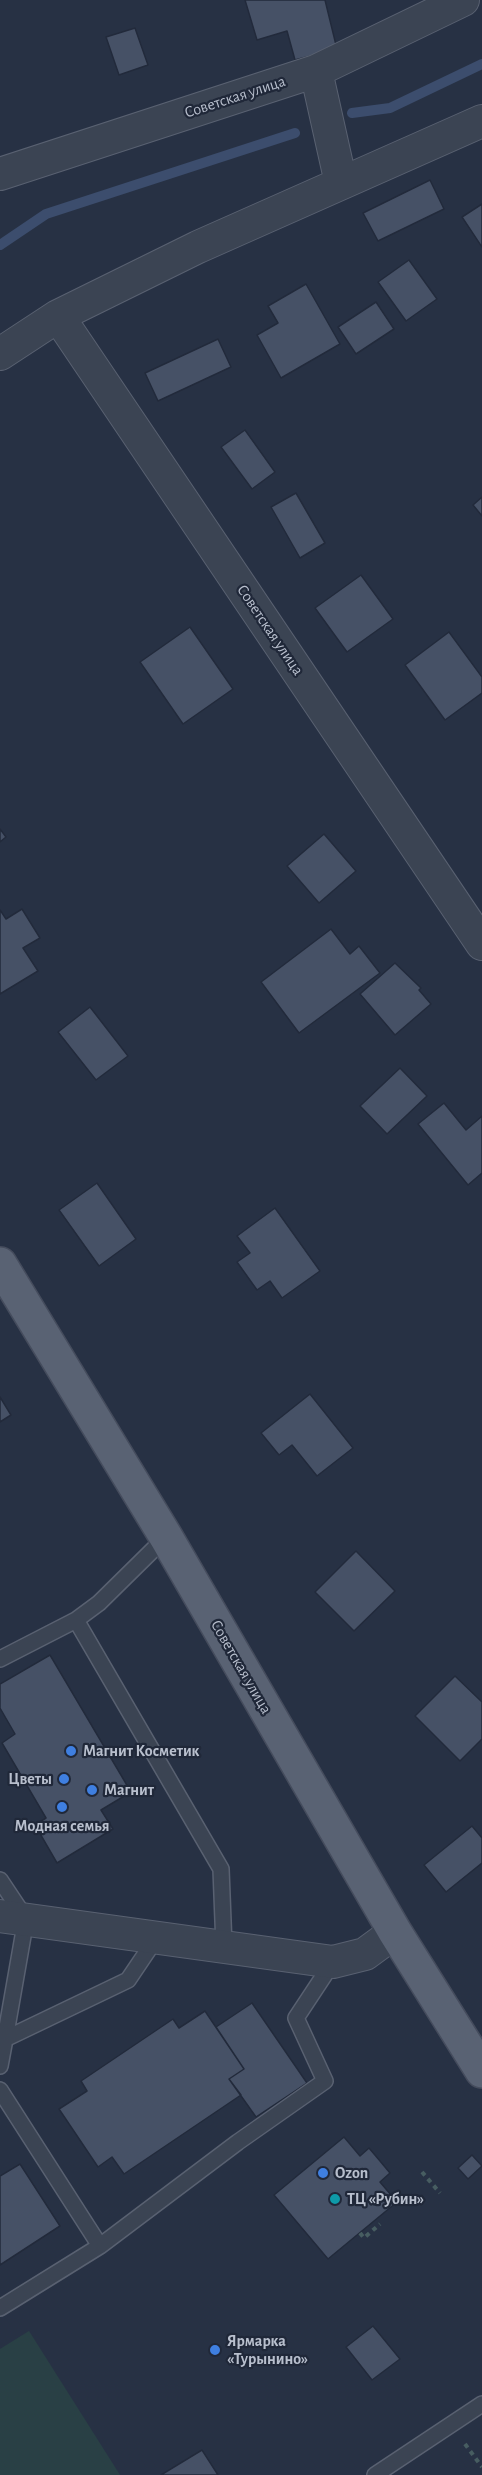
<!DOCTYPE html>
<html>
<head>
<meta charset="utf-8">
<style>
	body { margin:0 }
	canvas { display:block; background:#273144 }
</style>
</head>
<body>
<canvas width="482" height="2475"></canvas>
<script>
const g = document.querySelector('canvas').getContext('2d');
g.lineJoin = 'round';
function fillPath(path, color) {
  g.fillStyle = color;
  g.fill(path, 'evenodd');
}
function shape(rows) {
  const path = new Path2D();
  for (const r of rows) {
    path.moveTo(r[0], r[1]);
    for (let i = 2; i < r.length; i += 2) path.lineTo(r[i], r[i + 1]);
  }
  return path;
}
function strokePath(path, color, width, dash) {
  g.strokeStyle = color;
  g.lineWidth = width;
  g.lineCap = dash ? 'butt' : 'round';
  g.setLineDash(dash || []);
  g.stroke(path);
}
function write(font, color, halo, rows, align = 'center') {
  g.font = font + ' "Alegreya Sans",sans-serif';
  g.lineWidth = 4.5;
  g.setLineDash([]);
  g.textBaseline = 'middle';
  g.strokeStyle = halo;
  g.fillStyle = color;
  for (const [text, x, y, turn = 0] of rows) {
    g.save();
    g.translate(x, y);
    g.rotate((+turn || 0) * Math.PI / 180);
    g.textAlign = isNaN(turn) ? turn : align;
    if (halo) g.strokeText(text, 0, 0);
    g.fillText(text, 0, 0);
    g.restore();
  }
}
fillPath(shape([
	[29,2331,120,2475,0,2475,0,2349]
]), '#294045');
strokePath(shape([
	[352,113,390,108,482,64],
	[0,245,46,214,295,133]
]), '#3c4d6d', 10);
const building = shape([
	[245,0,325,0,337,49,295,60,287,31,257,40,245,0],
	[135,28,148,65,119,75,106,37,135,28],
	[430,180,444,209,378,241,363,213,430,180],
	[482,204,482,247,462,217,482,204],
	[409,260,437,299,406,321,378,282,409,260],
	[306,284,340,344,281,378,257,335,278,323,268,306,306,284],
	[376,302,394,329,356,354,338,327,376,302],
	[218,339,231,367,158,401,145,373,218,339],
	[245,430,275,472,252,489,221,447,245,430],
	[296,493,325,543,300,558,271,507,296,493],
	[482,497,482,516,473,505,482,497],
	[361,575,393,619,347,652,315,608,361,575],
	[190,627,233,689,183,724,140,662,190,627],
	[449,632,482,677,482,693,445,720,405,665,449,632],
	[0,829,6,837,0,842,0,829],
	[324,834,356,871,319,903,287,866,324,834],
	[22,909,40,938,23,948,38,971,0,994,0,910,6,919,22,909],
	[331,929,350,954,359,946,380,973,299,1033,261,982,331,929],
	[395,963,421,988,419,990,431,1004,395,1035,360,994,395,963],
	[90,1007,128,1056,96,1080,58,1032,90,1007],
	[400,1068,427,1096,387,1134,360,1106,400,1068],
	[444,1103,466,1130,482,1116,482,1173,468,1185,418,1124,444,1103],
	[97,1183,136,1239,99,1266,59,1210,97,1183],
	[275,1208,320,1271,282,1298,270,1281,257,1290,237,1262,250,1253,237,1236,275,1208],
	[310,1394,353,1448,317,1476,292,1445,279,1455,261,1433,310,1394],
	[0,1397,11,1415,0,1422,0,1397],
	[356,1551,395,1591,354,1631,315,1592,356,1551],
	[50,1655,131,1792,101,1810,113,1829,57,1863,35,1825,46,1818,2,1743,15,1734,0,1708,0,1684,50,1655],
	[455,1676,482,1702,482,1739,460,1761,415,1716,455,1676],
	[472,1826,482,1838,482,1863,446,1892,424,1865,472,1826],
	[252,2003,307,2083,256,2117,229,2079,244,2069,216,2027,252,2003],
	[205,2011,244,2069,229,2079,241,2095,124,2174,112,2157,98,2167,59,2109,87,2091,81,2081,173,2019,179,2028,205,2011],
	[344,2137,360,2156,369,2148,380,2161,390,2173,380,2182,397,2202,328,2259,274,2195,344,2137],
	[472,2155,482,2166,468,2179,458,2168,472,2155],
	[20,2164,60,2226,0,2265,0,2176,20,2164],
	[373,2326,400,2359,372,2380,346,2347,373,2326],
	[202,2450,218,2475,161,2475,202,2450]
]);
fillPath(building, '#465166');
strokePath(building, '#222a3b', 1.5);
const lane = shape([
	[166,1537,99,1603,76,1620,221,1869,224,1947],
	[0,1659,76,1620],
	[0,1880,26,1919,5,2039],
	[0,2066,5,2039,128,1980,157,1937],
	[0,2090,100,2246],
	[0,2308,100,2246,238,2142,325,2081,296,2018,333,1962],
	[375,2475,482,2404]
]);
const street = shape([
	[316,71,341,183],
	[0,174,316,71,463,0],
	[58,316,482,944],
	[0,354,58,316,198,247,482,121],
	[0,1916,333,1962,365,1954,395,1932]
]);
const primary = shape([
	[0,1264,166,1537,395,1932,482,2071]
]);
strokePath(lane, '#596171', 18);
strokePath(street, '#596171', 34);
strokePath(primary, '#454c5d', 36);
strokePath(shape([
	[422,2172,440,2193],
	[360,2233,364,2238,380,2224],
	[465,2444,482,2467]
]), '#475d61', 4, [4.5, 4.5]);
strokePath(lane, '#3b4453', 15);
strokePath(street, '#3b4453', 32);
strokePath(primary, '#596273', 33);
for (const [x, y, r, color] of [
	[71,1751,6,"#3f7fe0"],
	[64,1779,6,"#3f7fe0"],
	[92,1790,6,"#3f7fe0"],
	[62,1807,6,"#3f7fe0"],
	[323,2173,6,"#3f7fe0"],
	[335,2199,6,"#0f9aa8"],
	[215,2350,6,"#3f7fe0"]
]) {
  const dot = new Path2D();
  dot.arc(x, y, r, 0, 2 * Math.PI);
  g.fillStyle = color;
  g.fill(dot);
  strokePath(dot, '#202839', 2);
}
write('16px', '#b8bfcd', '#202839', [
	["Советская улица",235,97,-18],
	["Советская улица",270,630,56],
	["Советская улица",241,1667,60]
]);
write('bold 16px', '#b8bfcd', '#202839', [
	["Магнит Косметик",83,1751],
	["Цветы",52,1779,"right"],
	["Магнит",104,1790],
	["Модная семья",62,1826,"center"],
	["Ozon",335,2173],
	["ТЦ «Рубин»",347,2199],
	["Ярмарка",227,2341],
	["«Турынино»",227,2359]
], 'left');
</script>
</body>
</html>
